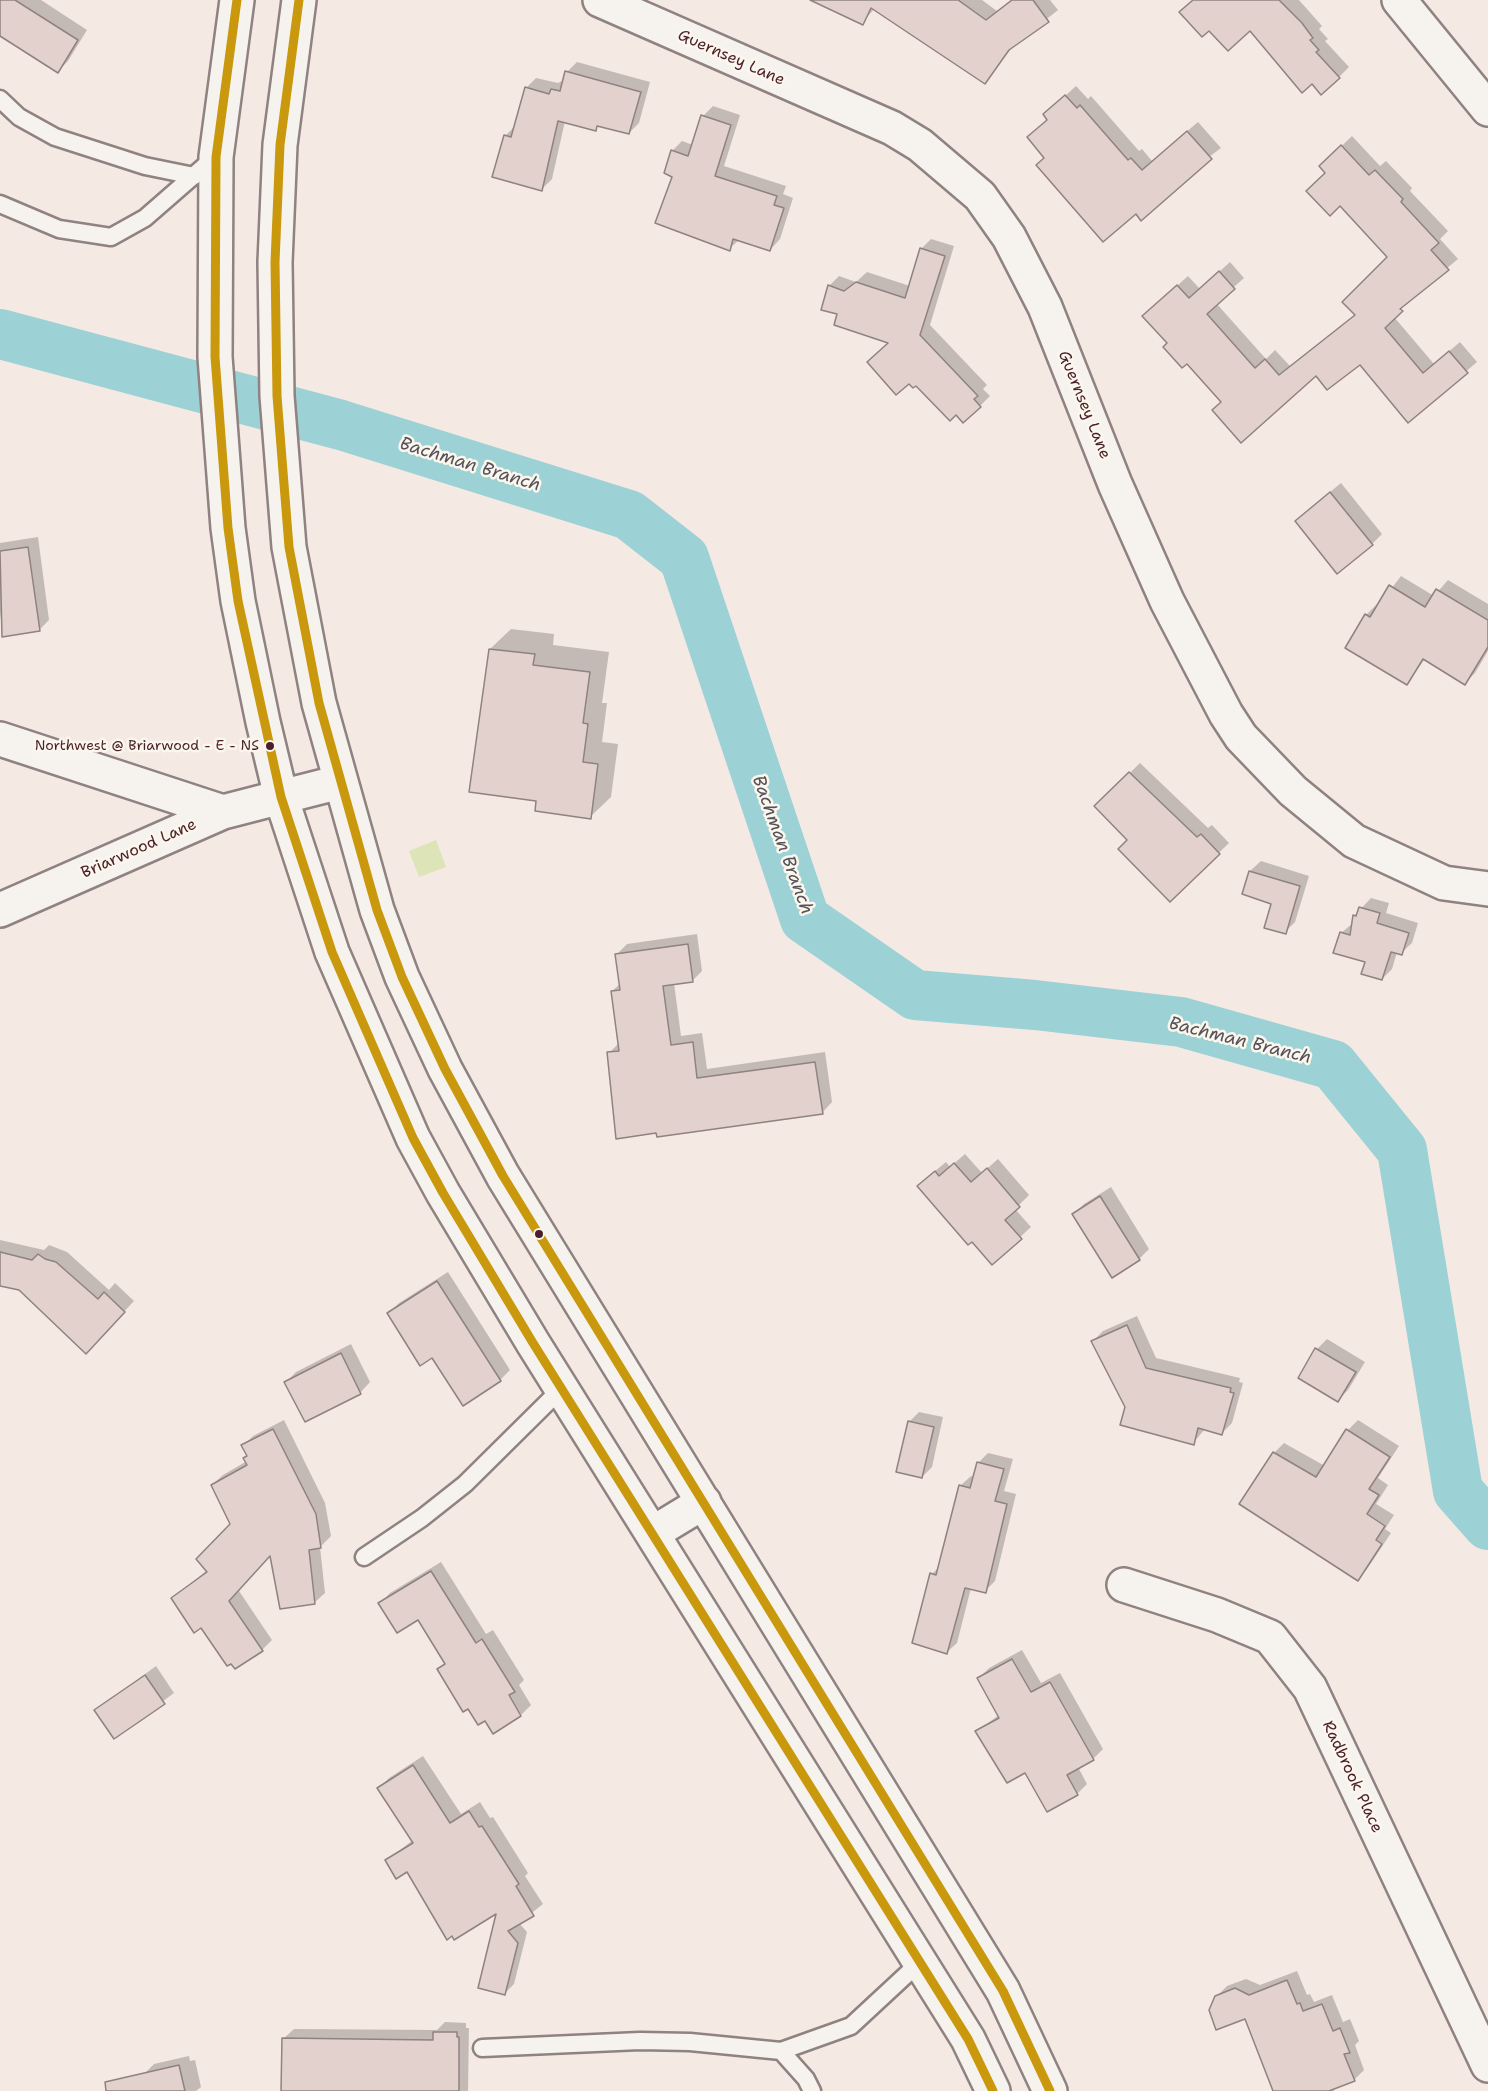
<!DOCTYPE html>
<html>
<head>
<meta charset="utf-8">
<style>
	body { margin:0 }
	canvas { display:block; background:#f4e9e3 }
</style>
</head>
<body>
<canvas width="1488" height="2091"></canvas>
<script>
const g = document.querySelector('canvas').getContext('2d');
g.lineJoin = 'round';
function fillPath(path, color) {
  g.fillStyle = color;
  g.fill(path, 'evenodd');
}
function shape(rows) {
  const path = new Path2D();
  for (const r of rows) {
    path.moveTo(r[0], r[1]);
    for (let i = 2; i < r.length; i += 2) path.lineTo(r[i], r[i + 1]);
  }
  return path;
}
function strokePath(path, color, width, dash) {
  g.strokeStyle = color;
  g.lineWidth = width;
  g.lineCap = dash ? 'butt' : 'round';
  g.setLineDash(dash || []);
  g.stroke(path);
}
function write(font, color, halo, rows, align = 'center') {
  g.font = font + ' "Shantell Sans",sans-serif';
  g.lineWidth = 5;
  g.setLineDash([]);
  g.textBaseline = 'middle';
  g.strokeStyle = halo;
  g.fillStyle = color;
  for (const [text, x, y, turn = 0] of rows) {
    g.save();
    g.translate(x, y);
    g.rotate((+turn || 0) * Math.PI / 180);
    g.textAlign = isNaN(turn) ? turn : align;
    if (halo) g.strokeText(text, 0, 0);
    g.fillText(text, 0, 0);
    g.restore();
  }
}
fillPath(shape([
	[436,840,446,867,419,877,409,851]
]), '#dde4b8');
fillPath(shape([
	[0,0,41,0,87,30,68,61,58,71,0,34],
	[813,0,982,0,997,11,1011,0,1050,0,1058,10,1014,45,985,82,875,8,862,23],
	[1194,0,1299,0,1322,26,1319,29,1328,39,1325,41,1349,67,1339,77,1312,82,1250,29],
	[577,62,650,82,639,123,629,133,599,125,595,129,565,121,552,179,542,189,505,136,516,125,526,88,536,78,558,83,564,80,567,72],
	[1076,86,1088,99,1091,96,1139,151,1142,149,1152,161,1198,122,1221,148,1136,212,1046,157,1048,119,1055,105],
	[713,106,740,115,724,166,786,186,783,194,793,198,780,239,770,250,739,240,729,249,674,176,672,151,682,141,693,145,703,116],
	[1352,136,1380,166,1386,161,1412,188,1410,191,1448,231,1440,239,1458,259,1410,299,1394,317,1434,364,1460,342,1477,362,1408,421,1360,363,1222,402,1155,306,1188,276,1200,289,1230,262,1244,278,1216,303,1266,359,1275,350,1290,366,1356,314,1390,257,1321,166],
	[931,239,954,246,930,325,987,385,983,389,990,396,980,406,891,342,839,313,829,286,839,276,856,282,867,272,910,286,921,249],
	[1341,483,1382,534,1372,544,1307,511],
	[38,537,49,620,39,630,3,635,0,612,0,543],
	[1401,576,1434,596,1448,580,1488,604,1488,651,1475,673,1465,683,1425,659,1407,683,1366,615,1376,605,1378,606],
	[511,629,554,634,553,645,609,652,602,703,607,703,602,742,618,744,611,797,590,817,538,799,490,649],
	[1140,763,1208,828,1212,825,1229,843,1170,900,1129,840,1096,806],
	[1261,861,1309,876,1295,922,1285,932,1273,903,1244,893,1250,871],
	[1371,898,1389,903,1386,913,1418,923,1412,943,1401,953,1397,952,1392,969,1382,979,1341,933,1353,923,1354,916],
	[697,934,702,971,692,981,674,983,681,1036,702,1033,707,1069,825,1052,832,1102,822,1113,658,1135,609,1053,619,1043,612,991,621,983,617,954,627,944],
	[965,1154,982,1173,998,1159,1029,1195,1015,1209,1031,1227,992,1263,929,1176,946,1162,950,1167],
	[1111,1187,1149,1249,1139,1259,1074,1214,1084,1204],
	[0,1240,44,1250,49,1245,67,1252,109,1290,115,1283,134,1301,96,1342,20,1289,0,1284],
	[448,1272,510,1370,500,1380,389,1313,399,1303],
	[1137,1316,1156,1358,1240,1378,1239,1382,1243,1383,1232,1423,1222,1433,1205,1429,1193,1443,1127,1407,1093,1341,1103,1331],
	[1327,1339,1365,1362,1348,1390,1338,1400,1317,1349],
	[351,1344,370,1382,360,1393,305,1420,286,1382,296,1372],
	[919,1412,943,1417,932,1467,922,1477,909,1422],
	[284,1420,325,1503,331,1536,320,1547,325,1593,314,1603,271,1554,239,1591,272,1640,262,1650,235,1667,202,1626,173,1598,207,1570,232,1524,212,1485,223,1475,247,1461,249,1455,243,1446,253,1436],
	[1358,1420,1399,1446,1378,1478,1388,1485,1376,1504,1394,1515,1385,1529,1391,1533,1367,1569,1357,1579,1274,1453,1284,1443,1325,1466,1348,1430],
	[988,1453,1013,1459,1004,1491,1016,1494,995,1581,985,1591,971,1588,957,1643,946,1653,932,1574,939,1567,960,1486,971,1476,974,1477,978,1463],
	[441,1562,486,1634,493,1630,524,1680,519,1685,531,1705,521,1715,494,1732,486,1719,439,1670,446,1662,419,1618,380,1603,390,1593],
	[1022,1650,1041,1683,1060,1673,1103,1749,1093,1759,1078,1767,1087,1784,1077,1794,1026,1771,977,1731,999,1715,979,1678,989,1668],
	[156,1666,174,1693,115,1737,96,1710],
	[423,1756,461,1814,480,1802,490,1818,493,1817,528,1873,525,1876,543,1904,519,1923,527,1932,514,1984,504,1994,499,1911,387,1860,413,1840,379,1788,389,1778],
	[1297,1971,1307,1995,1310,1994,1314,2002,1332,1995,1343,2022,1350,2019,1359,2041,1355,2045,1364,2070,1354,2080,1334,2088,1334,2091,1274,2091,1246,2017,1216,1997,1227,1986,1246,1979,1260,1985],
	[445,2022,466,2023,466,2028,469,2028,468,2091,283,2091,283,2039,294,2029,437,2030],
	[189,2056,190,2061,195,2060,201,2087,196,2091,148,2091,144,2074,154,2064]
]), '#0003');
strokePath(shape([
	[0,334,341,425,629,515,684,558,805,919,915,995,1035,1005,1181,1022,1333,1065,1402,1150,1458,1491,1488,1525]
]), '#9cd1d5', 50);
const building = shape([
	[0,0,15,0,78,40,58,73,0,36,0,0],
	[810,0,958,0,986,20,1012,0,1033,0,1049,22,1009,50,985,84,871,8,863,25,810,0],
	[1193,0,1279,0,1302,23,1313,38,1310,40,1319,50,1316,52,1340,78,1321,95,1312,84,1302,93,1250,31,1228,51,1209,31,1202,37,1179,12,1193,0],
	[565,71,641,92,629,134,597,126,596,131,558,121,542,191,492,177,504,135,511,137,525,87,549,94,551,89,560,91,565,71],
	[1065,95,1077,108,1080,105,1128,160,1131,158,1142,170,1187,131,1212,159,1141,221,1136,214,1103,242,1036,165,1044,158,1027,137,1047,120,1043,114,1065,95],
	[701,115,731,125,715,176,777,196,774,205,784,208,770,251,733,239,730,251,655,223,672,177,664,173,671,150,688,156,701,115],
	[1341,145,1369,175,1375,170,1403,199,1401,202,1439,243,1431,250,1449,270,1400,309,1403,311,1385,328,1423,373,1449,351,1468,373,1408,423,1360,365,1327,390,1316,376,1241,443,1212,410,1221,402,1187,364,1182,368,1163,347,1167,343,1142,316,1177,285,1189,298,1219,271,1235,289,1207,314,1255,368,1265,359,1279,375,1355,315,1342,302,1387,257,1340,206,1330,216,1306,191,1325,173,1319,166,1341,145],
	[920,248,945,256,920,335,978,396,974,399,981,407,963,423,956,415,950,421,916,386,913,388,909,384,896,395,867,362,888,343,834,325,837,314,821,310,828,285,844,291,856,282,905,298,920,248],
	[1330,492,1373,545,1337,574,1295,521,1330,492],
	[28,547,40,631,2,637,0,551,28,547],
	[1389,585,1425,607,1436,589,1488,620,1488,647,1465,685,1423,659,1407,685,1345,648,1365,614,1370,617,1389,585],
	[489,649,535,654,533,665,590,672,583,723,588,724,583,762,598,764,591,819,535,811,536,801,469,792,489,649],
	[1129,772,1197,837,1201,834,1220,854,1170,902,1118,849,1127,840,1094,806,1129,772],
	[1249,871,1300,886,1286,934,1264,928,1271,904,1242,894,1249,871],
	[1359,907,1380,913,1377,923,1409,933,1402,955,1391,952,1382,980,1361,974,1365,962,1333,953,1340,932,1350,935,1353,915,1356,916,1359,907],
	[688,944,693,982,663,986,671,1045,693,1042,697,1078,815,1062,823,1114,657,1137,656,1133,616,1139,607,1052,619,1051,611,991,620,990,615,954,688,944],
	[954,1163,971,1182,987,1168,1020,1207,1005,1220,1022,1239,992,1265,972,1242,968,1245,917,1186,935,1171,939,1176,954,1163],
	[1100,1196,1140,1260,1112,1278,1072,1214,1100,1196],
	[0,1252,32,1260,38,1254,45,1259,56,1262,98,1299,104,1292,125,1312,86,1354,19,1290,0,1286,0,1252],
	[437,1281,501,1381,463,1406,432,1358,420,1366,387,1313,437,1281],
	[1127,1325,1146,1368,1231,1388,1230,1392,1234,1393,1222,1435,1198,1428,1194,1445,1120,1425,1125,1407,1091,1341,1127,1325],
	[1315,1348,1356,1372,1338,1402,1298,1378,1315,1348],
	[341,1353,361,1394,305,1422,284,1382,341,1353],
	[908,1421,934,1427,922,1478,896,1472,908,1421],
	[273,1429,316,1514,321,1548,309,1550,315,1604,280,1609,270,1556,229,1601,263,1651,235,1669,231,1664,227,1666,201,1628,194,1633,171,1598,207,1572,196,1559,230,1524,211,1485,247,1465,243,1458,247,1456,241,1445,273,1429],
	[1346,1429,1390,1457,1369,1489,1379,1495,1367,1514,1385,1526,1376,1540,1382,1544,1358,1581,1239,1504,1273,1452,1316,1477,1346,1429],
	[977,1462,1004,1469,995,1501,1007,1504,986,1593,965,1588,947,1654,912,1643,930,1573,936,1575,959,1485,970,1488,977,1462],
	[431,1571,476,1643,482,1639,515,1692,509,1695,521,1716,493,1734,485,1721,478,1725,468,1709,463,1712,437,1669,445,1664,418,1620,397,1633,378,1603,431,1571],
	[1012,1659,1031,1692,1050,1682,1094,1760,1067,1775,1078,1795,1047,1812,1025,1773,1007,1783,975,1731,999,1718,977,1678,1012,1659],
	[145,1675,165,1704,114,1739,94,1710,145,1675],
	[413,1765,450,1823,469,1811,479,1827,482,1826,519,1884,516,1886,534,1916,508,1931,518,1943,505,1995,478,1988,496,1914,454,1940,452,1936,447,1940,407,1872,396,1879,385,1860,413,1843,377,1788,413,1765],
	[1287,1980,1297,2004,1300,2003,1303,2011,1322,2004,1333,2031,1340,2028,1350,2053,1344,2054,1355,2081,1329,2091,1273,2091,1245,2019,1216,2030,1209,2010,1215,1996,1235,1988,1249,1995,1287,1980],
	[433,2032,457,2032,457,2037,459,2037,459,2091,281,2091,282,2038,433,2040,433,2032],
	[179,2065,185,2091,106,2091,105,2082,179,2065]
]);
fillPath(building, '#e2d1cd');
strokePath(building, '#8f8281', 1.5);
const service = shape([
	[0,99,19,117,55,137,145,166,194,176],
	[0,204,59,229,111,237,145,218,215,157],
	[364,1557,422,1518,465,1484,563,1387],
	[482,2048,640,2041,690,2042,781,2051,851,2026,920,1962],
	[781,2051,806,2079,812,2091]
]);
const minor = shape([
	[600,0,892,128,920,145,980,196,1009,237,1045,307,1115,484,1167,601,1226,714,1241,737,1293,791,1354,841,1444,883,1488,889],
	[1399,0,1488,109],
	[0,739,223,812],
	[0,910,223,812,281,797],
	[1124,1585,1217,1615,1270,1637,1310,1688,1488,2065]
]);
const primary = shape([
	[237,0,216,157,215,357,228,528,238,601,263,722,281,797,332,952,413,1138,443,1193,533,1343,968,2039,993,2091],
	[299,0,280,145,275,262,277,396,289,547,319,703,377,910,402,977,445,1069,503,1176,1003,1991,1050,2091],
	[281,797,340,782],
	[653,1533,704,1502]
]);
strokePath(service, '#8f8281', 21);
strokePath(minor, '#8f8281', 38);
strokePath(primary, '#8f8281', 38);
strokePath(service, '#f6f3ef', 16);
strokePath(minor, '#f6f3ef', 33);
strokePath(primary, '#f6f3ef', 33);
strokePath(shape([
	[237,0,216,157,215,357,228,528,238,601,281,797,332,952,413,1138,443,1193,533,1343,968,2039,993,2091],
	[299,0,280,145,275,262,277,396,289,547,319,703,377,910,402,977,445,1069,503,1176,1003,1991,1050,2091]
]), '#c9980d', 9);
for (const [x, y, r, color] of [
	[270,746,5,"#4a1f2b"],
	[539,1234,5,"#4a1f2b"]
]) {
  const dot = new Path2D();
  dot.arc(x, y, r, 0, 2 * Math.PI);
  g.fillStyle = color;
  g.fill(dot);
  strokePath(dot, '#fbf7ec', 2);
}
write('14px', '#4a1f2b', '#fbf7ec', [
	["Northwest @ Briarwood - E - NS",259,746]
], 'right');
write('16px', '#4a1f2b', '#fbf7ec', [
	["Guernsey Lane",731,58,24],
	["Guernsey Lane",1084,405,68],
	["Briarwood Lane",139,849,-24],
	["Radbrook Place",1352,1777,65]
]);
write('italic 18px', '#57515c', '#fbf7ec', [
	["Bachman Branch",470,465,17],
	["Bachman Branch",782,845,70],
	["Bachman Branch",1240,1041,14]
]);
</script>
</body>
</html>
